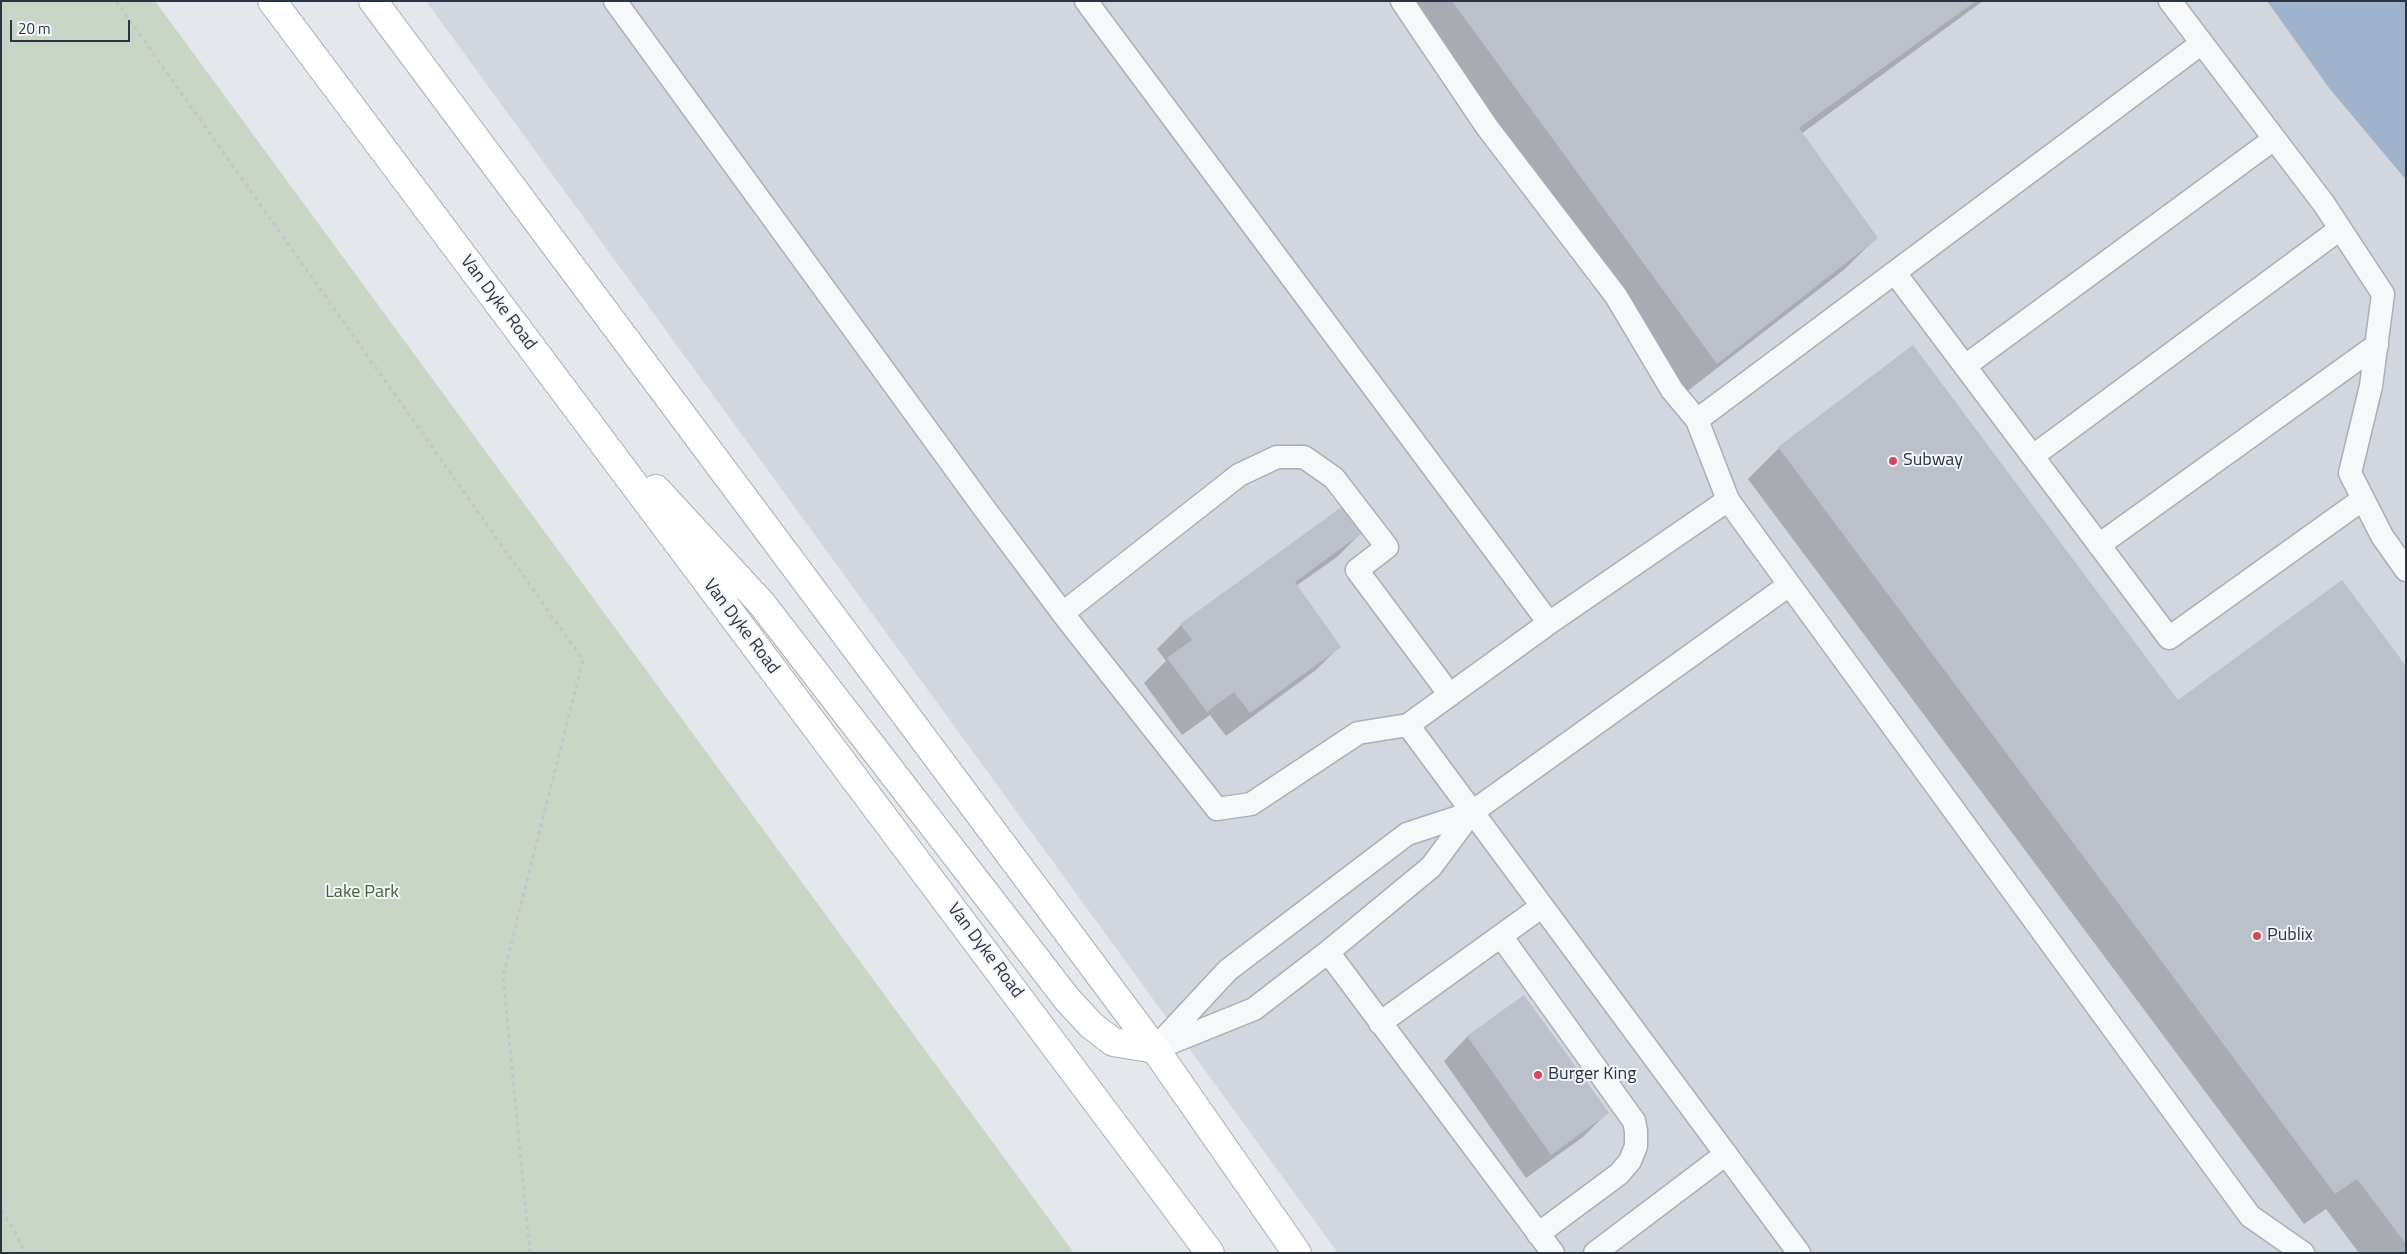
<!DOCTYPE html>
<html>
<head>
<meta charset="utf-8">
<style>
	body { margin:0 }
	#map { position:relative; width:2407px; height:1254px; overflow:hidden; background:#e4e7ec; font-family:"Titillium Web",sans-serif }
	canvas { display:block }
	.frame { position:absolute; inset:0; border:2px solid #2b3445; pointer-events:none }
	.scale { position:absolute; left:10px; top:20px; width:120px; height:22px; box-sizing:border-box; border:2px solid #2b3445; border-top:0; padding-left:6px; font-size:15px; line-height:18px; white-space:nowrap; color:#2b3445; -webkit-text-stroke:4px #f4f6f9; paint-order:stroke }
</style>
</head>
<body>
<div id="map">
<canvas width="2407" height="1254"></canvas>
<div class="frame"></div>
<div class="scale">20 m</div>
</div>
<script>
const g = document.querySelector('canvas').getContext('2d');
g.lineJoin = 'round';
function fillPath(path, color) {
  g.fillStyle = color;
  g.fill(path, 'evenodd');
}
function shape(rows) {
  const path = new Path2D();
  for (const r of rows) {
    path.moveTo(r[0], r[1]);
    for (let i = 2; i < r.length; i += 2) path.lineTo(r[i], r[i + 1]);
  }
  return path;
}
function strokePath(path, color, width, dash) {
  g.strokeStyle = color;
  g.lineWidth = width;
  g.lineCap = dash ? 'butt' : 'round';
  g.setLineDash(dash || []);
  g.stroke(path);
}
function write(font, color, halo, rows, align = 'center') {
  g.font = font + ' "Titillium Web",sans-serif';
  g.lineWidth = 4;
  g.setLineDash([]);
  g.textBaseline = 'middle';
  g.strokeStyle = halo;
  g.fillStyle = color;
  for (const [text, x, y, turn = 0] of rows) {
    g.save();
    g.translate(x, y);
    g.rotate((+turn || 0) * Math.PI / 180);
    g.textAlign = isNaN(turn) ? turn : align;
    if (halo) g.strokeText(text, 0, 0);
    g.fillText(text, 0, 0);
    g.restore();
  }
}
fillPath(shape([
	[426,1,2267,1,2329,88,2406,180,2406,1253,1338,1253]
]), '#d2d6de');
fillPath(shape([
	[1,1,155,1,1074,1253,1,1253]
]), '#c9d6c5');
fillPath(shape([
	[2267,1,2406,1,2406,180,2329,88]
]), '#9fb4cc');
fillPath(shape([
	[1400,1,1983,1,1801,134,1876,238,1845,269,1685,393],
	[1913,347,2178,702,2406,668,2406,1253,2359,1253,2326,1209,2304,1224,1748,479,1779,448],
	[1361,533,1337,557,1296,586,1340,646,1316,670,1226,736,1210,715,1182,735,1144,683,1166,661,1157,649,1181,625],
	[1524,997,1607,1113,1583,1137,1526,1178,1444,1061,1467,1037]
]), '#0003');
fillPath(shape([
	[1452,1,1976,1,1799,128,1878,238,1717,364],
	[1913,345,2178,700,2342,580,2406,666,2406,1244,2357,1179,2335,1194,1778,447],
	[1343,506,1362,533,1295,582,1341,647,1250,713,1234,692,1207,712,1167,658,1192,640,1180,624],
	[1524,995,1609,1113,1551,1155,1467,1036]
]), '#bbc0ca');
const lane = shape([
	[615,1,984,508,1067,619,1217,809,1251,804,1358,733,1408,725,1799,1253],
	[1086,1,1549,623],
	[1402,1,1487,127,1616,296,1672,390,1697,420,1728,500,1754,536,2250,1216,2303,1253],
	[2170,1,2324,204,2383,294,2371,386,2350,473,2382,536,2406,570],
	[1895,273,2169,638,2363,499],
	[1965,366,2274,139],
	[1697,420,2202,43],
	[2033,456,2340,229],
	[2099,545,2377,345],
	[1063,613,1239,475,1277,457,1304,457,1334,478,1387,547,1357,570,1450,695],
	[1408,725,1549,623,1728,500],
	[1501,936,1634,1121,1636,1131,1636,1146,1630,1161,1619,1174,1538,1234],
	[1328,952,1553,1253],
	[1380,1023,1541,907],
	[1159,1044,1228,970,1407,834,1471,813],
	[1155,1049,1254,1009,1328,952,1431,867,1471,813,1789,585],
	[1595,1253,1726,1154]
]);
const secondary = shape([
	[272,1,1210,1253],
	[373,1,1155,1049,1297,1253],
	[656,489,762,604,1067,999,1091,1025,1113,1042,1155,1049]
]);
strokePath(lane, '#a9aeb7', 25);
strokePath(secondary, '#a9aeb7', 30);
strokePath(shape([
	[116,1,583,660,503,976,530,1253],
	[1,1211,15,1231,25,1253]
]), '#c2c5cb', 3, [4, 4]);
strokePath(lane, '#f7f8fa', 22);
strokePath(secondary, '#fff', 28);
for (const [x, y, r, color] of [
	[1893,461,5,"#d1495b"],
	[2257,936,5,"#d1495b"],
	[1538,1075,5,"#d1495b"]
]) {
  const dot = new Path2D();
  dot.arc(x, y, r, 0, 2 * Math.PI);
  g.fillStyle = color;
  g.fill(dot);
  strokePath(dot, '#f4f6f9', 2);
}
write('18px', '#2b3445', '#f4f6f9', [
	["Van Dyke Road",498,303,53],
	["Van Dyke Road",741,627,53],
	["Van Dyke Road",985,951,53]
]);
write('18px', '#2b3445', '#f4f6f9', [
	["Subway",1903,461],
	["Publix",2267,936],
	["Burger King",1548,1075]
], 'left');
write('18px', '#3f6138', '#f4f6f9', [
	["Lake Park",362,893]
]);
</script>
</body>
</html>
